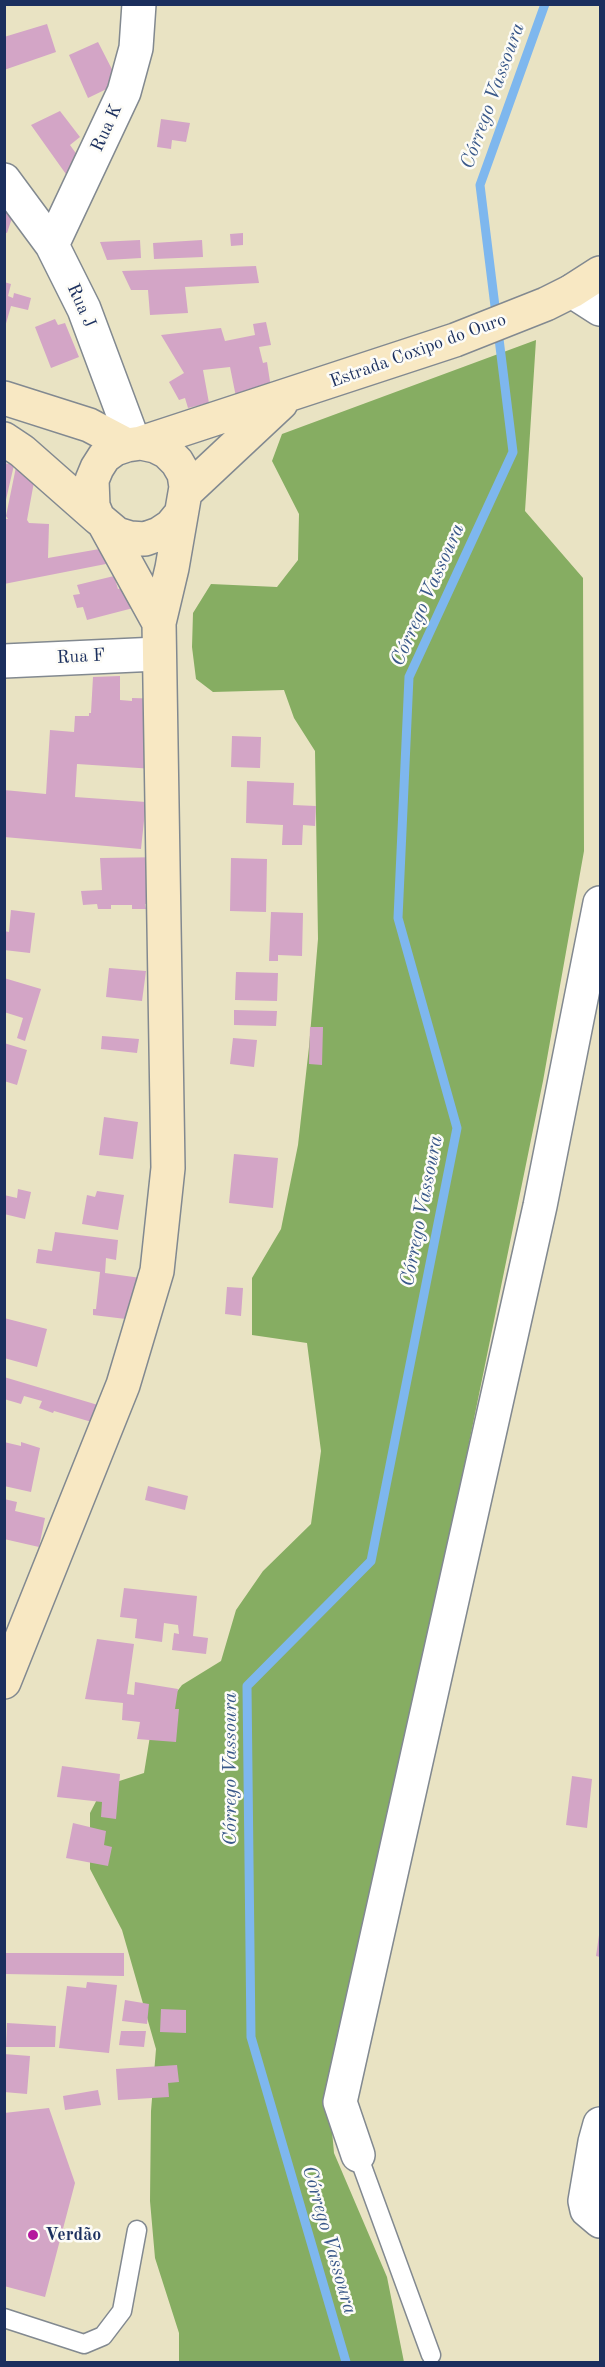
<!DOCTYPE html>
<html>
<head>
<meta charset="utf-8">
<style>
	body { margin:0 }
	#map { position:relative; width:605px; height:2367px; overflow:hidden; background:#e9e3c3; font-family:"Old Standard TT",serif }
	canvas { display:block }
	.frame { position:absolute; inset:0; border:6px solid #1b2f5e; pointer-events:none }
</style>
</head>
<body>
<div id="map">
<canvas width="605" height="2367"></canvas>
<div class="frame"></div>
</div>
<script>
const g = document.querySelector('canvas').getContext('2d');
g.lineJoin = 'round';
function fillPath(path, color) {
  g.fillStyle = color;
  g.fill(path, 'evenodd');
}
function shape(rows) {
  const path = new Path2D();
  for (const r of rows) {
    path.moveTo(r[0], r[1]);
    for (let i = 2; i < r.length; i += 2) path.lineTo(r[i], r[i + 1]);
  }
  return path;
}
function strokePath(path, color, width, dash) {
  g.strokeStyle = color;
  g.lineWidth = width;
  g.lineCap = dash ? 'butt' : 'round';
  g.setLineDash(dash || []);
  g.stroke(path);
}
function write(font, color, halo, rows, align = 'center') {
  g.font = font + ' "Old Standard TT",serif';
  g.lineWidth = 5;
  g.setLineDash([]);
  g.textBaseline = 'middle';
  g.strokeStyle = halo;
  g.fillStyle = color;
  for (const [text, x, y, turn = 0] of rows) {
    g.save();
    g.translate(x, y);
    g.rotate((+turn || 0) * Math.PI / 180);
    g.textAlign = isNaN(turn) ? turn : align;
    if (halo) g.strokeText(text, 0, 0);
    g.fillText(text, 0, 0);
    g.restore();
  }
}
fillPath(shape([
	[536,340,525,511,583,578,584,851,543,1081,467,1453,328,2086,334,2153,387,2277,404,2362,179,2362,179,2333,155,2258,150,2201,151,2111,156,2049,122,1930,90,1869,90,1813,104,1786,144,1773,152,1724,182,1685,221,1661,236,1610,263,1571,311,1524,321,1451,307,1343,252,1335,252,1278,281,1229,298,1145,309,1047,318,939,315,751,294,718,284,690,213,692,196,679,192,647,193,613,211,584,277,587,298,560,299,514,272,461,282,434]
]), '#86ad62');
strokePath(shape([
	[346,2362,251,2037,247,1686,371,1561,457,1128,398,918,409,677,513,452,480,185,545,4]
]), '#7eb7ee', 9);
fillPath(shape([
	[47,24,56,52,4,70,4,37],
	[98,42,119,83,88,98,69,55],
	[60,111,80,137,70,145,85,166,68,177,31,125],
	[161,119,190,123,186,142,172,140,171,149,157,147],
	[4,198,17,203,7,233,4,232],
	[243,233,243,245,231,246,230,234],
	[140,240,141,258,107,260,100,242],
	[202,240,203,257,154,259,153,243],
	[256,266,259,283,185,287,188,313,150,315,148,290,131,290,122,271],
	[4,282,11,284,8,296,13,298,14,293,31,298,28,310,11,306,5,327],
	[55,319,58,325,65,323,79,357,51,368,35,327],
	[266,322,271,345,259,347,263,363,267,362,271,388,236,397,230,367,203,370,209,403,188,408,185,398,179,400,169,382,184,373,161,335,221,328,225,341,255,335,253,324],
	[4,463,14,465,5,504,4,504],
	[16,467,34,482,27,520,29,523,49,524,48,558,111,547,116,562,4,584,4,519,8,519,6,516],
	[114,576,118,589,131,586,137,607,87,620,83,607,77,608,73,595,80,594,77,585],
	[120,676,120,700,132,701,132,698,166,699,154,769,77,764,75,797,146,802,141,849,4,837,4,790,46,794,50,730,74,732,75,716,89,716,89,713,91,713,93,677],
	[232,736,261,737,260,768,231,767],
	[247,781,294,783,293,805,316,806,315,826,303,825,302,845,282,845,283,825,246,823],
	[169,857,154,905,145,904,146,909,132,909,132,905,111,905,111,909,98,909,97,904,83,905,81,891,102,890,100,858],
	[231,858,267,859,266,912,230,911],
	[11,910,35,913,30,953,4,950,4,931,9,932],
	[271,912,303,913,302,956,278,955,278,961,269,961],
	[109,968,146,971,142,1001,106,997],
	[236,972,278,973,277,1001,235,1000],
	[4,978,41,989,25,1041,17,1038,23,1018,4,1012],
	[234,1010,277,1011,276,1026,234,1025],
	[310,1027,323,1027,322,1065,309,1064],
	[102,1036,139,1039,137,1053,101,1049],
	[233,1038,257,1040,254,1067,230,1064],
	[4,1043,27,1050,17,1085,4,1081],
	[104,1117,138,1122,133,1159,99,1155],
	[234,1154,278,1158,273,1208,229,1203],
	[18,1189,31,1192,25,1219,4,1214,4,1195,17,1198],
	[97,1191,124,1195,118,1230,82,1224,87,1195,95,1197],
	[55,1232,118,1240,116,1260,106,1258,105,1273,148,1279,142,1321,93,1315,93,1309,96,1309,100,1272,36,1263,38,1249,52,1251],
	[227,1287,243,1288,241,1316,225,1314],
	[4,1318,47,1329,37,1367,4,1358],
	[4,1377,108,1408,102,1425,54,1411,53,1413,39,1408,42,1401,24,1396,21,1404,4,1399],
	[4,1442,21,1446,21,1442,40,1448,31,1492,4,1486],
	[148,1486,188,1496,185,1510,145,1500],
	[4,1499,17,1502,15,1511,45,1518,39,1547,4,1539],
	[124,1588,197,1596,193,1636,208,1638,206,1654,172,1650,174,1633,179,1634,178,1625,164,1623,162,1642,135,1638,137,1619,120,1617],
	[97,1639,134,1644,127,1694,134,1695,135,1682,178,1689,175,1709,179,1709,176,1742,137,1739,140,1722,122,1720,123,1703,85,1699],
	[62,1766,120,1774,116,1819,101,1817,102,1802,57,1797],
	[572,1776,592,1779,587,1828,566,1825],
	[73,1823,106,1831,104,1845,112,1847,108,1866,66,1858],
	[599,1935,600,1935,600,1957,596,1956],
	[4,1953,124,1953,124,1976,4,1974],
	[87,1982,117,1985,109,2053,59,2048,67,1986,86,1988],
	[125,2000,149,2004,147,2024,122,2021],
	[161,2009,186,2010,186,2033,160,2032],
	[7,2023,56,2026,55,2047,6,2047],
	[121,2031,146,2031,144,2047,119,2045],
	[4,2054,30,2056,27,2094,4,2092],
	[177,2065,179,2082,168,2083,169,2097,118,2100,116,2069],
	[98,2090,101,2105,65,2110,63,2096],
	[49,2108,75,2183,45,2297,4,2286,4,2113]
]), '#d3a5c6');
const service = shape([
	[358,2155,431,2355],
	[4,2318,84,2344,103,2336,122,2311,137,2230]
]);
const minor = shape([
	[4,180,52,245,84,309,134,443],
	[52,245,124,92,136,48,139,4],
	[4,661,158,654],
	[600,2124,595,2142,585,2201,587,2210,600,2221],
	[358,2155,340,2102,540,1206,600,903]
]);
const tertiary = shape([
	[572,291,600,309]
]);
const secondary = shape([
	[4,398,89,425,127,445],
	[4,439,22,451,98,518],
	[141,443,455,340,546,304,572,291,600,273],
	[187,491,281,403],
	[105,525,159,623],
	[4,1682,123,1385,157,1271,168,1168,159,623,172,568,186,487,184,474,177,462,167,452,155,446,141,443,127,445,115,449,104,457,97,468,92,480,93,506,98,518,117,534,130,538,145,539,159,534,171,526,180,515]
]);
strokePath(service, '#828990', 21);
strokePath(minor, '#828990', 36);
strokePath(tertiary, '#828990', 36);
strokePath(secondary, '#828990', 36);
strokePath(service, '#fff', 18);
strokePath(minor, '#fff', 33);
strokePath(tertiary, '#fff', 33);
strokePath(secondary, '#f8e8c3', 33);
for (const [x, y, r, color] of [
	[33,2235,6,"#b5179e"]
]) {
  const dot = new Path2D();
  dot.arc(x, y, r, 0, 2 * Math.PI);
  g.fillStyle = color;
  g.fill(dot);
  strokePath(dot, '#fdfcf7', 2);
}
write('18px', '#1b2f5e', '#fdfcf7', [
	["Rua K",107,128,-65],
	["Rua J",81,306,66],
	["Estrada Coxipo do Ouro",418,351,-20],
	["Rua F",81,657,-3]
]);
write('bold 18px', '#1b2f5e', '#fdfcf7', [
	["Verdão",45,2235]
], 'left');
write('italic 20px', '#395889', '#fdfcf7', [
	["Córrego Vassoura",493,96,-70],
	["Córrego Vassoura",428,595,-66],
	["Córrego Vassoura",422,1211,-79],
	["Córrego Vassoura",231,1769,-90],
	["Córrego Vassoura",329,2240,74]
]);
</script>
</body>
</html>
